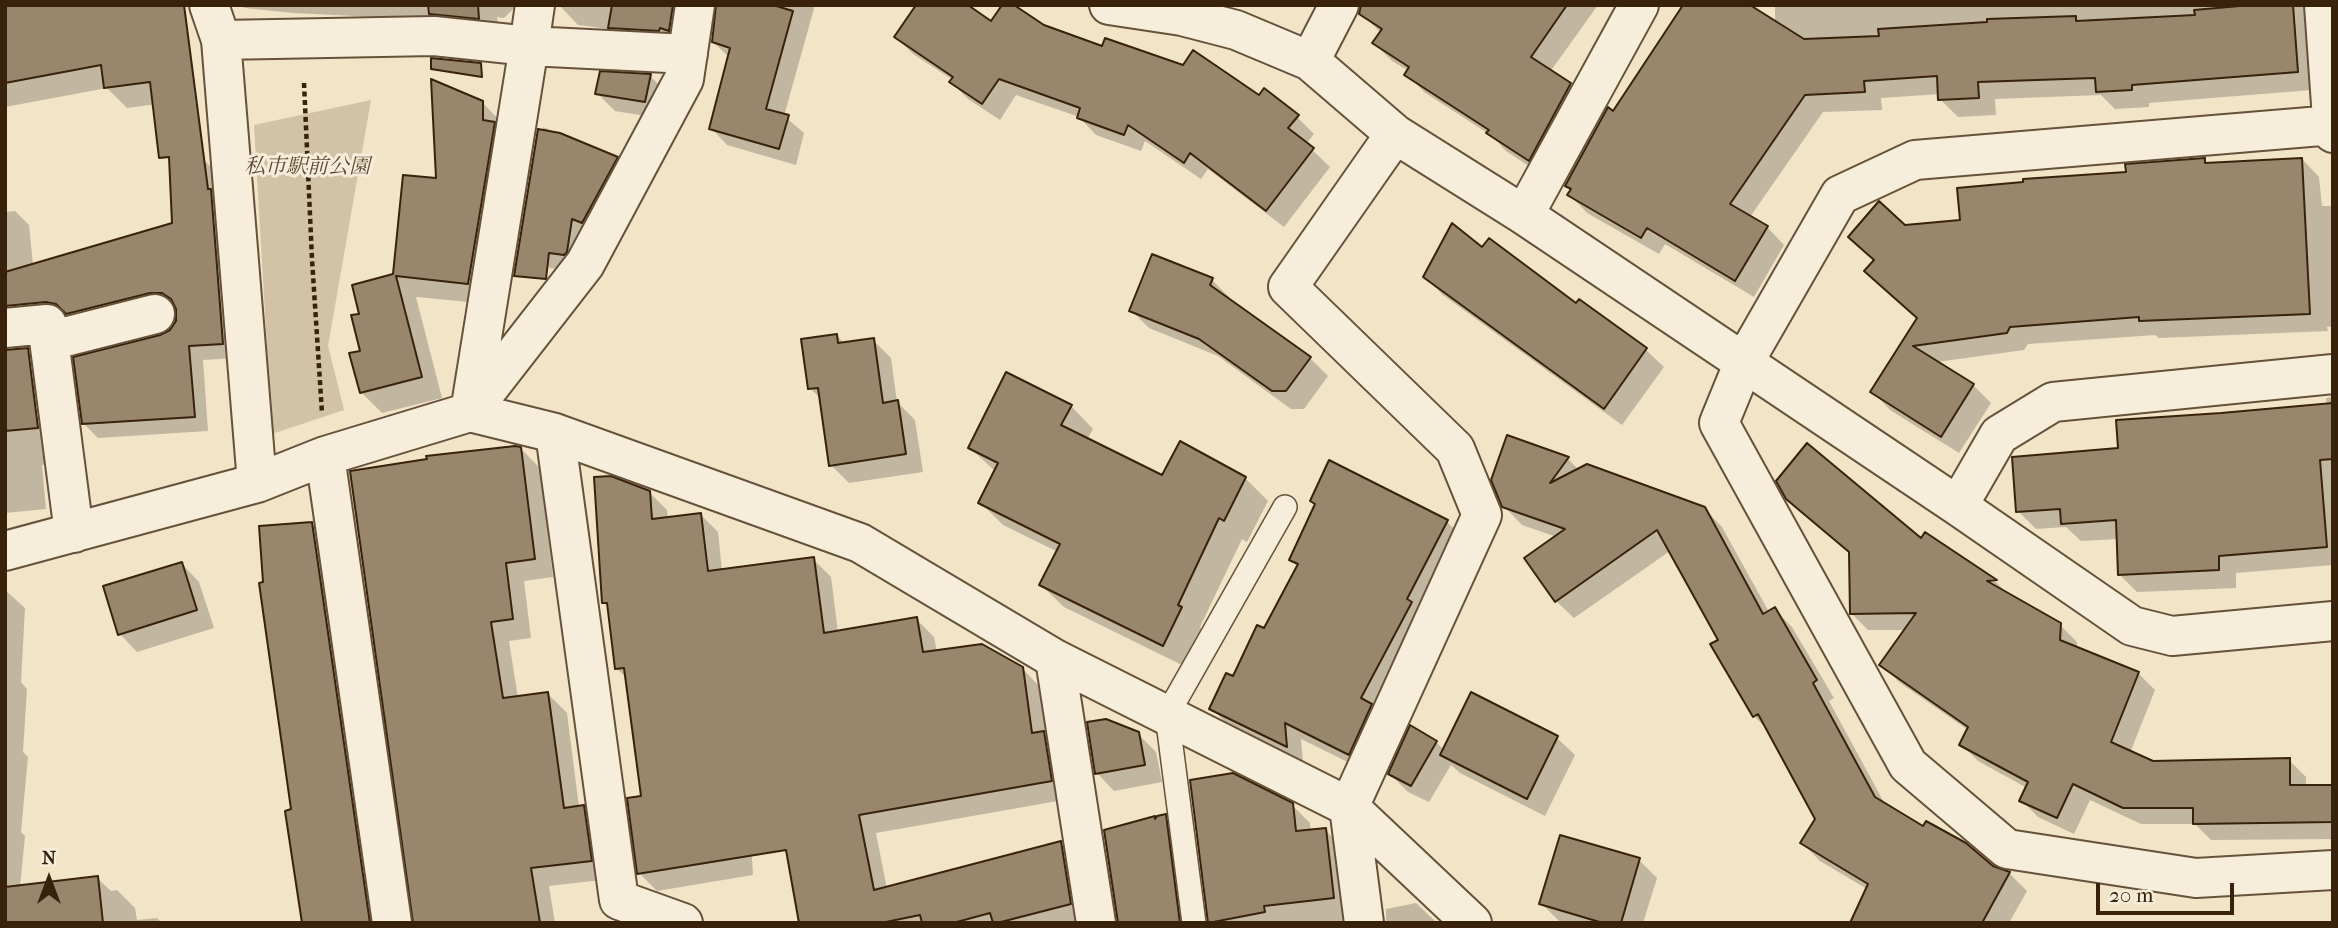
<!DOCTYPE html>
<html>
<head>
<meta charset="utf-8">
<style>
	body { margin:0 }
	#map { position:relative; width:2338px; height:928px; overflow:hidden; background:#f2e4c7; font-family:"IM FELL French Canon",serif }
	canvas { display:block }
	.frame { position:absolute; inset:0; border:7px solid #38220b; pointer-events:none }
	.north { position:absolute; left:14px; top:844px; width:70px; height:70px; -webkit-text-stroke:5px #f7eddb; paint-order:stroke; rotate:0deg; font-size:19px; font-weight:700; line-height:28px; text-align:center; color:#38220b }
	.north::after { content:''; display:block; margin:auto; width:24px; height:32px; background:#38220b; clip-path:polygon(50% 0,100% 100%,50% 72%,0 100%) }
	.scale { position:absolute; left:2096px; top:883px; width:138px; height:32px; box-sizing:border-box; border:4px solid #38220b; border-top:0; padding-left:9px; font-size:21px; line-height:24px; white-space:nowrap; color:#38220b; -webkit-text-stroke:5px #f7eddb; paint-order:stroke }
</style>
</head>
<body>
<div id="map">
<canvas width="2338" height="928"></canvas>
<div class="frame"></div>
<div class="north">N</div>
<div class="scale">20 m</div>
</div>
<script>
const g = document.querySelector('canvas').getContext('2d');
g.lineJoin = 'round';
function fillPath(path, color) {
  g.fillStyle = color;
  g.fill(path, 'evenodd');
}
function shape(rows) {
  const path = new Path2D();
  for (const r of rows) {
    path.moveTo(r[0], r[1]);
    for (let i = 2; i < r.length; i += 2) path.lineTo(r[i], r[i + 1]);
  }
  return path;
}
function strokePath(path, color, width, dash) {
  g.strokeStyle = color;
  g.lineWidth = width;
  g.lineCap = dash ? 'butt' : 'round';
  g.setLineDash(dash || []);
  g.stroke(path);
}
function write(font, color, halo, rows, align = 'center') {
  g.font = font + ' "IM FELL French Canon","Noto Serif JP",serif';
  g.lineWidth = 6;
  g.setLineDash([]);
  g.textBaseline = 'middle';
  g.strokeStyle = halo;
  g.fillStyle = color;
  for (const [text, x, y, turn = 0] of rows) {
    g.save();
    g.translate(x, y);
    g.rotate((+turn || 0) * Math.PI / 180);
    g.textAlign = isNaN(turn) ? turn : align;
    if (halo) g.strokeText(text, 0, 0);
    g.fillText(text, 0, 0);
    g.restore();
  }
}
fillPath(shape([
	[371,100,328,346,344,410,272,434,254,125]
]), '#d2c3a7');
fillPath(shape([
	[5,5,188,100,127,108,107,88,5,107],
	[239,5,517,5,504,18,497,17,498,23,293,13,245,8],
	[559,5,686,5,689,50,620,41,608,29,578,25],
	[718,5,815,5,784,116,804,133,796,165,727,145,711,128,730,58,713,42],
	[1368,5,1598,5,1550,72,1570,85,1588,103,1547,178,1506,151,1492,136,1424,92,1407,74,1409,71,1392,61,1374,43,1381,33,1362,14],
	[1775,5,2305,5,2312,90,2149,103,2149,107,2115,109,2101,95,1995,99,1996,115,1958,117,1940,99,1940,94,1881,98,1882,110,1823,112,1750,217,1767,227,1784,245,1754,297,1665,244,1659,254,1587,213,1570,195,1614,113,1775,23],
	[992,23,1043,27,1103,49,1259,98,1297,117,1314,134,1306,144,1330,167,1284,227,1208,169,1201,179,1145,141,1141,151,1096,135,1079,117,1016,95,1000,120,968,99,951,82,953,80,913,54,896,37],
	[650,76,668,94,663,119,615,111,597,93],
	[482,102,503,124,489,304,416,297,442,398,382,413,361,392,361,315,395,276,438,180],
	[543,127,617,158,634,176,583,272,550,268,532,250],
	[2302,159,2319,177,2322,206,2333,206,2333,326,2327,327,2328,331,2159,338,2155,335,2028,344,2024,350,1937,362,1973,385,1991,403,1959,453,1890,410,1873,392,1918,319,1866,271,1905,227,1962,221,2127,174,2205,160,2209,165],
	[204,160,218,174,236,358,203,360,208,431,98,438,84,424,161,337,171,331,178,321,177,307,165,306,72,318,61,316,5,326,5,212,15,211,29,225,33,265,174,224],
	[1482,249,1577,306,1580,301,1646,350,1664,367,1622,425,1443,295,1425,277],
	[1212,280,1230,298,1229,301,1310,358,1328,376,1304,409,1291,409,1218,356,1149,328,1131,310],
	[836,335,845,344,873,340,891,358,897,402,915,420,923,472,849,483,831,465,821,399,810,388],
	[27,350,42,364,46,464,42,465,46,509,5,513,5,351],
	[2333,397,2333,565,2236,573,2236,588,2137,592,2119,574,2118,539,2081,541,2066,527,2036,529,2018,511,2120,450,2327,405,2326,398],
	[1071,406,1093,429,1087,440,1162,478,1245,478,1268,501,1247,542,1242,539,1200,627,1203,631,1186,667,1064,607,1041,585,1058,552,1003,525,980,502,996,472,970,448],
	[521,449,540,468,553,577,524,581,531,638,509,641,518,698,548,694,567,713,579,807,583,807,602,826,610,879,549,886,555,923,415,923],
	[1568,459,1579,470,1704,508,1722,527,1769,612,1774,609,1792,627,1834,698,1829,701,1886,806,1993,868,2009,873,2027,891,2009,923,1852,923,1867,889,1820,861,1802,843,1817,819,1769,731,1754,716,1720,640,1670,551,1574,618,1556,601,1557,537,1522,525,1504,506],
	[649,492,667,510,668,519,700,514,718,532,722,571,813,559,831,577,838,632,916,619,934,637,937,652,1022,668,1040,687,1047,736,1061,750,1069,799,876,833,887,889,1061,843,1078,861,1088,923,801,923,788,855,749,811,753,875,657,891,639,873,643,797,628,679,617,669,609,608,604,602],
	[1788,498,1921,540,1925,534,1996,582,2010,596,2060,625,2077,642,2077,649,2138,673,2155,690,2130,753,2153,763,2289,760,2306,777,2306,786,2333,786,2333,839,2211,840,2195,824,2141,824,2090,800,2074,834,2038,817,2021,800,2027,788,1978,761,1961,744,1968,730,1899,682,1882,665,1906,630,1868,630,1851,613,1850,554],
	[1447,522,1464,539,1366,771,1301,739,1303,762,1228,725,1211,708,1234,679,1265,630,1298,567,1291,560],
	[312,524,331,543,385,923,304,923,293,811,265,583],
	[182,564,199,582,214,628,137,652,120,634],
	[5,590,25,608,21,682,27,689,23,752,28,757,21,832,25,836,20,887,97,878,111,891,117,890,135,908,137,920,157,918,162,923,5,923],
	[1472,695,1557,738,1575,755,1545,816,1460,773,1451,765,1429,802,1408,792,1390,774,1411,728,1436,742,1444,750],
	[1138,734,1156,752,1162,782,1114,791,1097,773],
	[1292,805,1310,823,1311,832,1325,830,1343,848,1352,923,1209,923],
	[1165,815,1183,833,1194,923,1119,923,1154,818,1157,821],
	[1639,860,1657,878,1643,923,1565,923,1559,921,1541,903],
	[1416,903,1437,923,1386,923,1386,909]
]), '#0003');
const building = shape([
	[5,5,184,5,208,189,211,189,223,344,189,346,195,417,82,424,73,357,160,335,170,330,176,321,176,309,171,299,162,293,150,293,66,314,56,304,46,302,5,306,5,272,172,223,169,157,159,158,150,82,104,88,101,65,5,83,5,5],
	[428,5,478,5,479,19,429,14,428,5],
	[612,5,673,5,669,31,660,28,659,31,608,28,612,5],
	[716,5,773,5,793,11,766,109,789,115,779,149,709,129,730,48,712,42,716,5],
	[916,5,968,5,991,21,1002,5,1014,5,1044,25,1102,46,1105,38,1183,65,1193,50,1259,95,1264,88,1299,115,1288,128,1314,148,1266,211,1190,153,1184,163,1128,125,1124,135,1077,118,1080,108,999,79,982,104,949,82,953,77,894,37,916,5],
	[1361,5,1567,5,1531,57,1571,83,1529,161,1486,133,1489,130,1404,75,1409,67,1372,43,1382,29,1359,14,1361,5],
	[1683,5,1750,5,1804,39,1879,36,1878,29,1987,22,1987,19,2076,16,2076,21,2195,15,2194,10,2251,5,2293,5,2298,72,2132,85,2132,90,2096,92,2095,78,1978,82,1979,98,1938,100,1937,76,1864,81,1865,92,1805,95,1730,204,1768,226,1735,281,1647,228,1641,238,1567,195,1571,189,1565,186,1608,107,1613,111,1683,5],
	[431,58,481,63,482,77,431,69,431,58],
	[600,71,651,74,645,102,595,94,600,71],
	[431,79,483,101,483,120,495,122,468,284,396,276,422,377,360,393,349,353,360,351,351,315,359,314,352,285,393,274,403,175,436,178,431,79],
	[538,129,560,133,618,157,582,223,572,219,567,252,564,255,549,253,546,279,514,276,538,129],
	[2205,158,2205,163,2302,158,2310,314,2139,321,2139,317,2010,327,2007,333,1913,346,1974,384,1941,437,1870,392,1917,318,1864,271,1874,260,1848,237,1879,201,1905,225,1960,220,1957,188,2023,182,2023,179,2126,172,2125,164,2205,158],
	[1452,223,1482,247,1489,238,1576,303,1579,299,1647,348,1604,409,1423,277,1452,223],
	[1152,254,1213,278,1210,285,1311,357,1286,391,1272,391,1199,339,1129,311,1152,254],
	[837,334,838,343,874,338,883,403,898,400,906,454,829,466,818,388,808,389,801,339,837,334],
	[28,348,38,428,5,431,5,350,28,348],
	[1006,372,1072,405,1061,425,1162,475,1180,441,1246,477,1224,521,1219,518,1178,605,1182,607,1163,646,1039,585,1060,544,978,503,998,463,968,448,1006,372],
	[2333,403,2333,459,2320,460,2327,547,2219,556,2219,570,2118,575,2116,520,2061,524,2060,509,2016,512,2012,457,2118,448,2116,420,2221,413,2333,403],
	[1507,435,1569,457,1550,483,1587,464,1705,507,1763,614,1775,607,1817,680,1813,683,1875,797,1923,826,1926,821,1966,843,1993,866,2010,872,1982,923,1850,923,1868,884,1800,843,1815,819,1758,714,1753,717,1710,644,1718,640,1657,530,1555,602,1524,558,1565,529,1502,507,1491,480,1507,435],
	[1807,443,1921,538,1925,532,1997,580,1987,581,2061,623,2060,640,2139,672,2111,742,2153,761,2290,758,2290,785,2333,785,2333,822,2193,824,2193,808,2123,808,2073,784,2057,818,2019,801,2028,782,1959,745,1968,727,1879,665,1916,613,1850,614,1849,552,1786,499,1776,481,1807,443],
	[515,446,521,447,535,559,506,563,513,619,491,622,503,698,548,692,564,808,584,805,592,861,531,868,540,923,413,923,350,471,427,459,426,456,515,446],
	[1329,460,1448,520,1407,599,1412,602,1361,698,1372,704,1349,755,1285,723,1287,747,1209,709,1226,673,1233,676,1257,625,1264,628,1298,564,1289,560,1315,504,1310,501,1329,460],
	[611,476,650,491,652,519,701,513,708,571,814,557,824,633,917,617,923,652,982,644,1023,667,1032,733,1044,731,1052,781,859,815,874,890,1061,841,1071,904,997,923,993,923,990,913,953,923,922,923,920,915,881,923,799,923,786,850,637,874,627,798,641,796,624,668,615,669,607,603,602,603,594,477,611,476],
	[312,522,370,923,302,923,285,811,291,809,259,583,263,582,259,526,312,522],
	[182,562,197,610,118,635,103,586,182,562],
	[1471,692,1558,736,1527,799,1440,755,1471,692],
	[1106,719,1139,732,1145,765,1095,774,1087,722,1106,719],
	[1410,725,1437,741,1411,786,1388,774,1410,725],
	[1233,773,1293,803,1296,831,1326,828,1334,898,1264,906,1265,912,1208,923,1190,780,1233,773],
	[1166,814,1180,923,1118,923,1104,830,1155,816,1155,819,1157,816,1166,814],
	[1560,835,1640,858,1621,923,1603,923,1539,904,1560,835],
	[98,876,103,923,5,923,5,887,98,876]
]);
fillPath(building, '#99876d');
strokePath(building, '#38220b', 2);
const service = shape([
	[1194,923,1167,715,1285,507]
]);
const minor = shape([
	[209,5,221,40,257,483],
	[2324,5,2333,133],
	[221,40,434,36,529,46,535,5],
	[1310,61,1339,5],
	[2333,125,1915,160,1840,195,1744,362,1719,423,1908,765,2007,849,2196,878,2333,870],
	[1395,134,1524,215,1958,506,2132,626,2172,636,2333,621],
	[1524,215,1639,5],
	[5,328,47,324,74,533],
	[49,341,155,314],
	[473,408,585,264,684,79,695,5],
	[470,412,529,46,688,54],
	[555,433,860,543,1055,659,1349,807,1482,515,1455,449,1288,287,1395,134,1310,61,1236,30,1182,16,1109,5],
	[325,456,392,923],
	[1958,506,1999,435,2053,402,2333,374],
	[5,551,257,483,325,456,470,412,555,433,619,900,683,923],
	[1055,659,1096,923],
	[1349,807,1472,923],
	[1349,807,1364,923]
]);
strokePath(service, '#66523a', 26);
strokePath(minor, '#66523a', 42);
strokePath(shape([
	[304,83,312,259,322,413]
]), '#38220b', 4.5, [5, 3.5]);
strokePath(service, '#f7eddb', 23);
strokePath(minor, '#f7eddb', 38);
write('italic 21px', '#5e4a32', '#f7eddb', [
	["私市駅前公園",307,168]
]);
</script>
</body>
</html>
